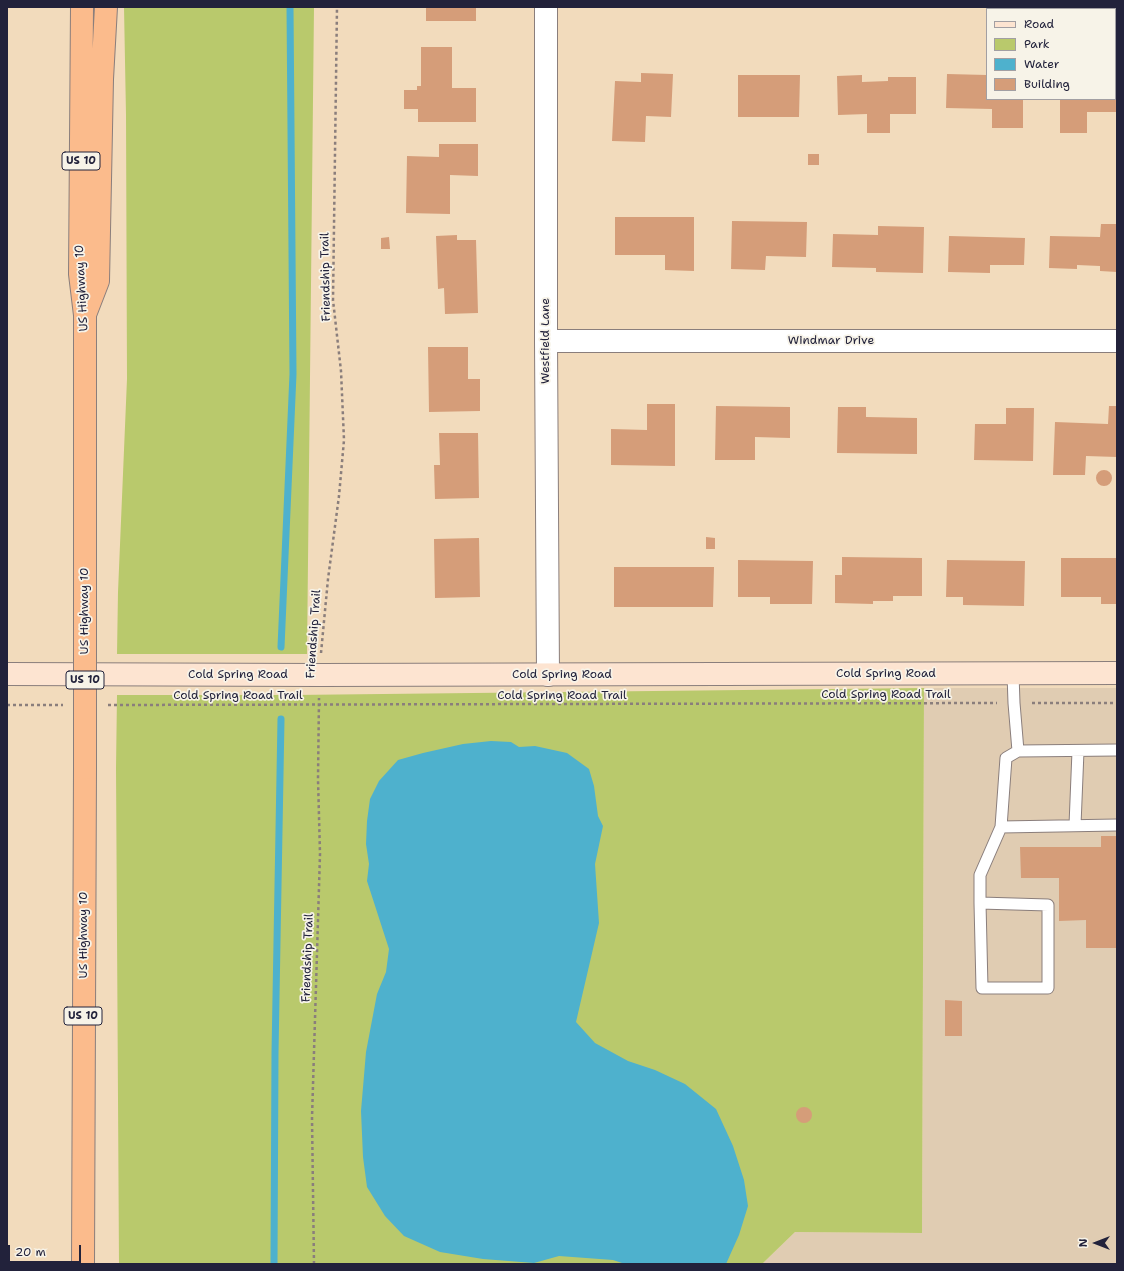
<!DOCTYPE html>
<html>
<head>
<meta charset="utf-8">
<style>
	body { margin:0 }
	#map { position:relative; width:1124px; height:1271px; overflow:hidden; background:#f2dbbc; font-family:"Shantell Sans",sans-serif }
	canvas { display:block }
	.frame { position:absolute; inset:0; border:8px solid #22223b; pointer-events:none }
	.legend { position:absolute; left:986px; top:8px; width:130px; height:92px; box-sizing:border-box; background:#f7f3e8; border:1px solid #a29fa3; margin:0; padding:5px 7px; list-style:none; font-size:12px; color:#22223b }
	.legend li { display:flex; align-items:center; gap:8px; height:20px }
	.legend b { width:20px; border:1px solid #a29fa3 }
	.north { position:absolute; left:1076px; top:1223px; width:40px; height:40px; -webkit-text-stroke:3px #f7f3e8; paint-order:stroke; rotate:270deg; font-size:11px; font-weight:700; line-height:16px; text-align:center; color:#22223b }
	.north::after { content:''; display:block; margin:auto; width:14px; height:18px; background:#22223b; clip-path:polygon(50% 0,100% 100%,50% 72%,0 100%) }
	.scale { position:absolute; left:8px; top:1245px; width:73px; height:18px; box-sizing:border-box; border:2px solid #22223b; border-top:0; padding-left:5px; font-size:12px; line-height:14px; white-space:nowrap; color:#22223b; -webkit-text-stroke:3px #f7f3e8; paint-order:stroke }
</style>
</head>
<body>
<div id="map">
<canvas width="1124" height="1271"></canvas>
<div class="frame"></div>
<ul class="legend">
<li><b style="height:5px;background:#fde4d1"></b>Road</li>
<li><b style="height:11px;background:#b9c96c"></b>Park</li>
<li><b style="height:11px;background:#4eb1cd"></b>Water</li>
<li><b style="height:11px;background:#d59d79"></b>Building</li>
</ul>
<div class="north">N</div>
<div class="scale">20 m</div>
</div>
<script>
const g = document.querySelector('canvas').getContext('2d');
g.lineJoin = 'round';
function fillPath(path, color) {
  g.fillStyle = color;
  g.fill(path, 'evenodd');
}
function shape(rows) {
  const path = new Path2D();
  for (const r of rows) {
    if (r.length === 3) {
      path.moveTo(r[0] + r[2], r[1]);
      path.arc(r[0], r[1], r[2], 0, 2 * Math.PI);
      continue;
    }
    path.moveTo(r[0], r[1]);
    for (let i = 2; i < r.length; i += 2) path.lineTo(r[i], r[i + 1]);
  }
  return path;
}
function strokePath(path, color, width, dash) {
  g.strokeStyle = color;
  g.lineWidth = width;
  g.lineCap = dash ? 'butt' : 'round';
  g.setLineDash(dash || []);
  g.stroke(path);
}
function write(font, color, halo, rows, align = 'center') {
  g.font = font + ' "Shantell Sans",sans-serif';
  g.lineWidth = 3.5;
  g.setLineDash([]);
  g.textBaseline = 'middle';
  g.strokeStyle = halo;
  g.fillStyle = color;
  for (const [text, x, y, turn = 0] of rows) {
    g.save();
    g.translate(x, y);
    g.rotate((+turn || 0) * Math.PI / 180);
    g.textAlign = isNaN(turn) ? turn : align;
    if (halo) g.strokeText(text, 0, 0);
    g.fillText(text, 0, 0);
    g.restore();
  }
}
fillPath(shape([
	[924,688,1117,688,1117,1264,762,1264,795,1232,922,1233]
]), '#e0ccb2');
fillPath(shape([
	[124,7,314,7,307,654,117,654,118,592,127,379,126,115],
	[924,688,922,1233,795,1232,762,1264,119,1264,116,768,117,695,293,695]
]), '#b9c96c');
fillPath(shape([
	[491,741,511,742,519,747,535,746,567,753,589,769,594,786,598,816,603,826,595,864,599,923,576,1022,595,1043,628,1061,655,1070,685,1084,716,1109,733,1146,744,1180,748,1206,739,1235,726,1264,625,1264,613,1260,559,1256,534,1263,483,1259,440,1252,404,1236,385,1216,367,1187,363,1157,361,1111,366,1052,377,994,386,972,389,949,367,881,369,864,366,844,367,821,370,799,379,781,398,760,423,753,463,744]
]), '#4eb1cd');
strokePath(shape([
	[281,647,293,374,290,7],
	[274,1264,275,1053,281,719]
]), '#4eb1cd', 7);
fillPath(shape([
	[426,7,476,7,476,21,426,21],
	[421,47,452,47,452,88,476,88,476,122,418,122,418,109,404,109,404,90,417,90,417,86,421,86],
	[641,73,673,74,671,117,646,116,645,142,612,141,615,81,641,82],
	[947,74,987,75,987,99,1023,99,1023,128,992,128,992,109,946,108],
	[738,75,800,75,799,117,738,117],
	[862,75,862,82,888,81,888,77,916,77,916,114,890,114,890,133,867,133,867,114,838,115,837,76],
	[1115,79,1117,79,1117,112,1087,112,1087,133,1060,133,1060,99,1115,99],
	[439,144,478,144,478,176,450,175,450,214,406,213,407,156,439,157],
	[808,154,819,154,819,165,808,165],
	[615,217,694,217,694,271,665,270,665,255,615,255],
	[732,221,807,222,806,257,766,256,765,270,731,269],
	[1101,224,1117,224,1117,272,1100,271,1100,266,1077,265,1077,269,1049,268,1050,236,1100,237],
	[878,226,924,227,923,273,876,272,876,268,832,267,833,234,878,235],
	[457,235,457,240,476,240,478,313,445,314,444,288,438,289,436,236],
	[949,236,1025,238,1024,265,990,265,990,273,948,272],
	[389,237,390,249,381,249,381,238],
	[428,347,468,347,468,379,480,379,480,411,429,412],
	[647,404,675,404,675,466,611,465,611,429,647,430],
	[716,406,790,407,790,438,755,437,755,460,715,460],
	[1109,406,1117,406,1117,457,1086,456,1085,475,1053,475,1055,422,1108,424],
	[838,407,866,407,866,417,917,418,917,454,837,453],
	[1006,408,1034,408,1033,461,974,460,975,424,1006,424],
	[439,433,478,433,479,498,435,499,434,465,440,465],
	[1104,478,8],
	[706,537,715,538,715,549,706,549],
	[479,538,480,597,435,598,434,539],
	[842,557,922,558,922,596,893,596,893,601,873,601,873,604,835,603,835,575,842,575],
	[1061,558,1117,558,1117,604,1101,604,1101,597,1061,597],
	[738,560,813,561,812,604,770,604,770,597,738,597],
	[947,560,1025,561,1024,606,963,605,963,597,946,597],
	[614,567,714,567,713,607,614,607],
	[1101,836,1117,836,1117,948,1086,948,1086,920,1059,921,1059,878,1021,878,1020,847,1101,847],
	[945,1000,962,1001,962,1036,945,1036],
	[804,1115,8]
]), '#d59d79');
const lane = shape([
	[1013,674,1014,703,1018,751],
	[1117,750,1018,751,1006,758,1001,827,1117,825],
	[1075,825,1078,751],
	[980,903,1048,905,1048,988,982,988,980,903,980,875,1001,827]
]);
const street = shape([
	[546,7,546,341,548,675],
	[546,341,1117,341]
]);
const secondary = shape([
	[7,674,320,675,1117,673]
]);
const highway = shape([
	[82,7,80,274,85,315,85,592],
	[86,312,98,281,102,79,106,7],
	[83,1264,85,768]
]);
strokePath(lane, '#8a7e7c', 13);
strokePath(street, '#8a7e7c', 24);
strokePath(secondary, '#8a7e7c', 24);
strokePath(highway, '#8a7e7c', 24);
strokePath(shape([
	[321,653,328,579,339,496,344,440,341,371,333,300,337,7],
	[1032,703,1117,703],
	[7,705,63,705],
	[108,705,997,703],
	[314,1264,312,1118,320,854,318,779,319,698]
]), '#8a7e7c', 2.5, [3, 3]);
strokePath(lane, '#fff', 11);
strokePath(street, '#fff', 22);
strokePath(secondary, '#fde4d1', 22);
strokePath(highway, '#fbbb8c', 22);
const highwayBridge = shape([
	[85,768,85,592]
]);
strokePath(highwayBridge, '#8a7e7c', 24, []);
strokePath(highwayBridge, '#fbbb8c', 22);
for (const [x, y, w] of [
	[81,161,38],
	[85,680,38],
	[83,1016,38]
]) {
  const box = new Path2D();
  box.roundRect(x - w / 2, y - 9, w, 18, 3);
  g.fillStyle = '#f7f3e8';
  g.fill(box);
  strokePath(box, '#22223b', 1);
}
write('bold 11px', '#22223b', null, [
	["US 10",81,161],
	["US 10",85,680],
	["US 10",83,1016]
]);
write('12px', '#22223b', '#f7f3e8', [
	["Friendship Trail",326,277,-91],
	["US Highway 10",82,288,-93],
	["Westfield Lane",546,341,-90],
	["Windmar Drive",831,341],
	["US Highway 10",85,611,-90],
	["Friendship Trail",314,634,-86],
	["Cold Spring Road",886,674],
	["Cold Spring Road",238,675],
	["Cold Spring Road",562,675],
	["Cold Spring Road Trail",886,695],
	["Cold Spring Road Trail",238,696],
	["Cold Spring Road Trail",562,696],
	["US Highway 10",84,935,-90],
	["Friendship Trail",308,958,-88]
]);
</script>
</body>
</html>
